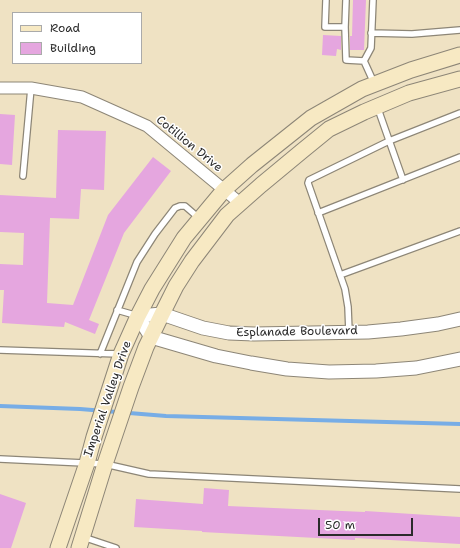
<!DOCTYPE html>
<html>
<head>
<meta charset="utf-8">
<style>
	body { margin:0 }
	#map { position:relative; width:460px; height:548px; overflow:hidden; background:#efe2c3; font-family:"Shantell Sans",sans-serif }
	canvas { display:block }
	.legend { position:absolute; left:12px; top:12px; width:130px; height:52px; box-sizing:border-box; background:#fff; border:1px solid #aaa; margin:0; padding:5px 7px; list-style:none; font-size:12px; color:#2b2b2b }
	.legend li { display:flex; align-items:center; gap:8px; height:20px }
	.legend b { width:20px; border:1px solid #aaa }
	.scale { position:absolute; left:318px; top:518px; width:95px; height:18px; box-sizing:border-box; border:2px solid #2b2b2b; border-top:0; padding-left:5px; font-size:12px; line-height:14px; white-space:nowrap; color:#2b2b2b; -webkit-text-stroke:3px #fff; paint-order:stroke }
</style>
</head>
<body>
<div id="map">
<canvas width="460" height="548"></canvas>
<ul class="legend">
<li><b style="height:5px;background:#f7e9c3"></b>Road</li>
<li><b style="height:11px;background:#e5a6df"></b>Building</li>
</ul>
<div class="scale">50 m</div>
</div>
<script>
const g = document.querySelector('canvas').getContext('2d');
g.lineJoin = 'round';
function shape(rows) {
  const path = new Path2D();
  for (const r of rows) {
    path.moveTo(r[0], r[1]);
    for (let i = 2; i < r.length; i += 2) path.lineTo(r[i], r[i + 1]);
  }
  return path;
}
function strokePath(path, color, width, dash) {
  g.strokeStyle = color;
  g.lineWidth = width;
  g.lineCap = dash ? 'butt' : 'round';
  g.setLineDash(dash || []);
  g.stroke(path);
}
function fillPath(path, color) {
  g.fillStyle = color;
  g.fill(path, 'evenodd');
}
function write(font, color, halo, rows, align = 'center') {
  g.font = font + ' "Shantell Sans",sans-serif';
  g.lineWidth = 3;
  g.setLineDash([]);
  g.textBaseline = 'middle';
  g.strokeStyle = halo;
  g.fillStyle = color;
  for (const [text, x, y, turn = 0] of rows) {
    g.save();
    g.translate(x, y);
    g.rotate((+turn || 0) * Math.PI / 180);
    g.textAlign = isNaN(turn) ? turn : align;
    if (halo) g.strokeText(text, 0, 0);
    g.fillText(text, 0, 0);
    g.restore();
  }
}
strokePath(shape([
	[0,406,80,409,166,416,460,424]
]), '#77ade6', 4);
fillPath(shape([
	[353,0,366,0,364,50,350,50,350,36,352,36],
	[323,35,341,36,341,50,337,49,336,56,322,55],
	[0,114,15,115,12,165,0,164],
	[58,130,106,131,104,190,81,189,79,219,50,218,47,303,73,305,108,215,153,157,171,171,124,233,89,320,99,324,95,334,65,322,64,327,2,323,4,290,0,290,0,264,23,265,24,233,0,232,0,195,56,198],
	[204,488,229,490,228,506,365,512,365,511,460,517,460,544,355,538,355,540,202,532,202,531,134,527,136,499,203,504],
	[0,494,26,503,11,548,0,548]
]), '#e5a6df');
const service = shape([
	[326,0,325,27,345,27],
	[346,0,345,27,346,60,364,61,371,48,373,0],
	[371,33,412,34,460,30],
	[364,61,374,83],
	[377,106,403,180],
	[23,176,31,88],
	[318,213,460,157],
	[340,275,460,231],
	[117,310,138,316],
	[349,332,348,307,345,289,308,183,309,180,389,141,460,113],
	[0,350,119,354],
	[100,354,137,262,155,234,175,208,180,206,185,206,200,219],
	[0,459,105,464,149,474,460,489],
	[83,537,116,548]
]);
const minor = shape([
	[0,88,31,88,82,97,147,126,240,203]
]);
const tertiary = shape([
	[460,319,438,324,401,329,368,332,254,334,229,333,203,328,162,314,138,316,151,337,216,356,251,363,287,369,329,372,376,371,416,368,460,359]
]);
const secondary = shape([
	[58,548,87,463,94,437,121,354,138,316,152,289,184,238,224,190,252,165,311,118,362,89,411,70,460,55],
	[79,548,105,464,131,387,146,347,162,314,176,286,192,261,227,215,261,185,302,151,329,129,364,112,409,93,460,79]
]);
strokePath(service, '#8d8677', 8);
strokePath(minor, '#8d8677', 13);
strokePath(tertiary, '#8d8677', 15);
strokePath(secondary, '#8d8677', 17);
strokePath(service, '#fff', 5.5);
strokePath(minor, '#fff', 11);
strokePath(tertiary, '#fff', 13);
strokePath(secondary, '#f7e9c3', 15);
write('12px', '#2b2b2b', '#fff', [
	["Cotillion Drive",189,144,39],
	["Esplanade Boulevard",297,332,-1],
	["Imperial Valley Drive",108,399,-71]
]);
</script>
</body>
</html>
